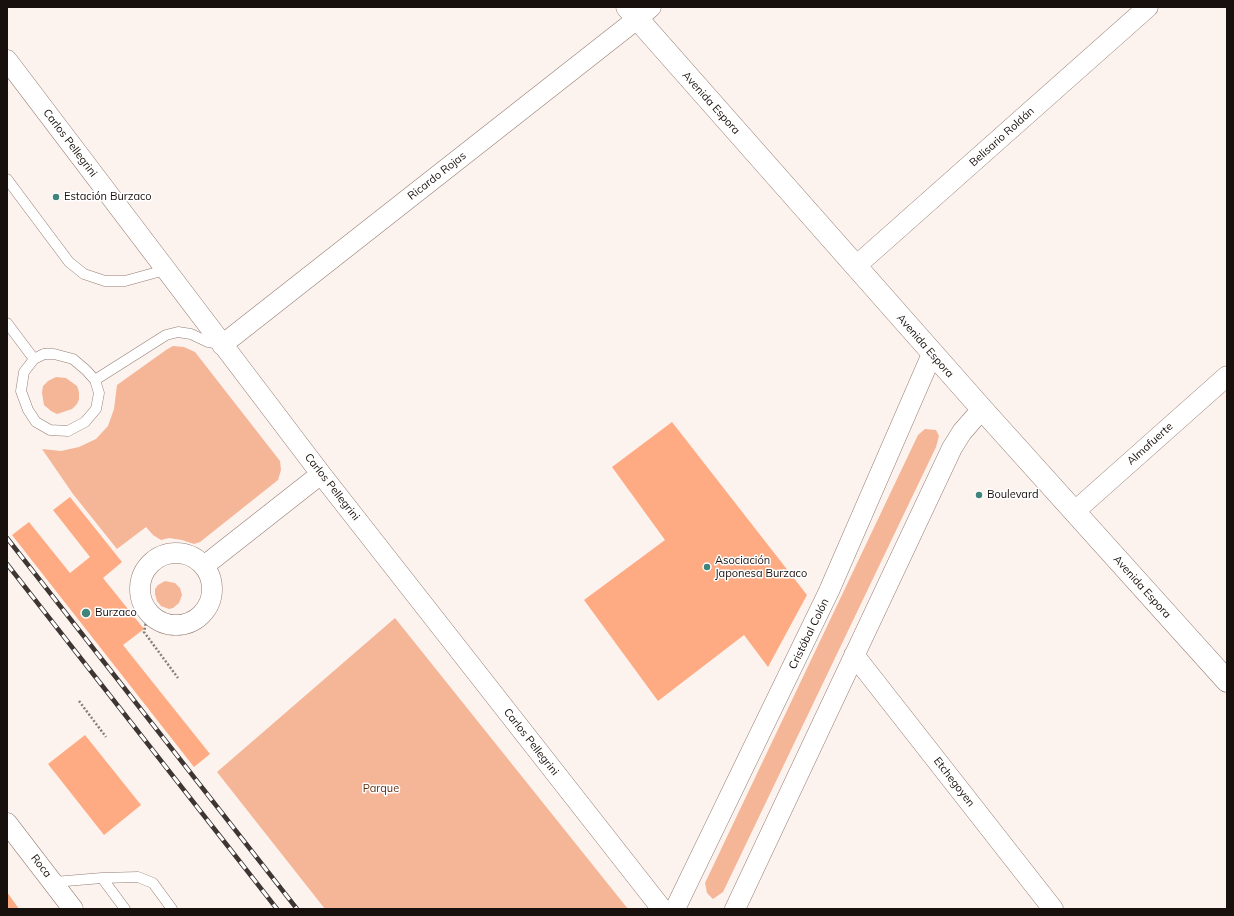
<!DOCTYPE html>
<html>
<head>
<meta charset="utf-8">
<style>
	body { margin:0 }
	#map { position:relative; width:1234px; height:916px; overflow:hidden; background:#fcf2ee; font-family:Mulish,sans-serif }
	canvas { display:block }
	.frame { position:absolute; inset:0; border:8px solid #18100d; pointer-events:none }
</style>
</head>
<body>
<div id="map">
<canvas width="1234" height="916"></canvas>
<div class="frame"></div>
</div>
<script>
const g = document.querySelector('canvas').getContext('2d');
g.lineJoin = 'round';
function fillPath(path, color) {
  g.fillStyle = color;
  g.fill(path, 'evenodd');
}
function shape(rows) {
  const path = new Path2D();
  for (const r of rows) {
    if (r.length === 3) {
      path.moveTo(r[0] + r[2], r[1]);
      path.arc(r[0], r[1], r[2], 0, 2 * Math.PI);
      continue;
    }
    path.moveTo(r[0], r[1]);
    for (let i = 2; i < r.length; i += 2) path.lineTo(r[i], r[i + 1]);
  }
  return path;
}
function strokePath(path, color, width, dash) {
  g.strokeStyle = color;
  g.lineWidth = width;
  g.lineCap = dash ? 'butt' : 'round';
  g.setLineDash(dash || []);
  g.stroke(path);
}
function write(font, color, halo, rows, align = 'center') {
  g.font = font + ' Mulish,sans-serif';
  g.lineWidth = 3;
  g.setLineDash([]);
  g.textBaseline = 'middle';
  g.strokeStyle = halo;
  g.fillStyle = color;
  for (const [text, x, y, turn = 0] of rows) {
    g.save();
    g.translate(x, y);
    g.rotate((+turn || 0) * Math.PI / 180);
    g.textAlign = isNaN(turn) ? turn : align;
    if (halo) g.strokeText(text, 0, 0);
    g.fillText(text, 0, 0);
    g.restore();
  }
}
fillPath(shape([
	[173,346,184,347,195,352,280,461,281,470,278,480,200,542,194,544,182,540,169,538,161,540,153,535,146,527,117,549,73,494,42,449,61,451,79,447,96,439,108,426,114,409,117,385,166,350],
	[56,377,66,378,77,386,79,392,79,399,77,404,72,409,57,414,51,411,44,405,42,393,43,386,48,381],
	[925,429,936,430,939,436,936,447,723,892,713,899,707,893,705,883,918,435],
	[165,581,175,583,180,588,182,595,179,603,173,608,169,609,161,606,157,601,155,594,155,589,158,585],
	[395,618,628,909,325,909,217,772]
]), '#f5b597');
fillPath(shape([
	[672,422,807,595,768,667,744,635,658,701,584,600,665,540,612,467],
	[70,497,122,562,103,578,144,629,123,645,210,754,194,767,12,535,29,522,70,573,90,557,53,510],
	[85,735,141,805,104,835,48,764],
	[7,892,19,909,7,909]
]), '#feab83');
const lane = shape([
	[7,179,69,262,84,274,105,281,125,281,165,270],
	[7,323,34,359],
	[44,354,54,354,73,359,86,370,95,380,99,393,96,409,85,422,68,431,50,430,36,422,28,410,21,391,24,372,34,359,44,354],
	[95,380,166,335,178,332,191,334,208,342,221,344],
	[102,878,125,909],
	[54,882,102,878,138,877,153,883,172,909]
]);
const street = shape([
	[7,60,321,474,662,909],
	[856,266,1148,7],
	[222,345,637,19,651,7],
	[1074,512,1227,376],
	[176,589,36],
	[204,566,321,474],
	[854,655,1053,909],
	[7,823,73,909],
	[675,909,829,591,932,354],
	[735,909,952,448,962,432,982,409]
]);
const secondary = shape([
	[627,7,982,409,1227,681]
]);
strokePath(lane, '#947e74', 11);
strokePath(street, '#947e74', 21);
strokePath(secondary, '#947e74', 23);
strokePath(shape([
	[148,612,144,632,178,678],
	[79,701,106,737]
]), '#877e7a', 2.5, [2, 2]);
strokePath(lane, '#fff', 10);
strokePath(street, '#fff', 20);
strokePath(secondary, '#fff', 22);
const rail = shape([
	[7,538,297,909],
	[7,564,277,909]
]);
strokePath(rail, '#3e3633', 4.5);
strokePath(rail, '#fff', 3, [9]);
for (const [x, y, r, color] of [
	[56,197,4,"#40857c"],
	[979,495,4,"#40857c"],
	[707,567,4,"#40857c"],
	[86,613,5,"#40857c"]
]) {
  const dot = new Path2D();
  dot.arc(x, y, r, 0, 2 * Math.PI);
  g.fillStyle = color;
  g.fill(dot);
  strokePath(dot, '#fff', 1.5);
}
write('11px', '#18100d', '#fff', [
	["Avenida Espora",711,103,48],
	["Belisario Roldán",1002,137,-42],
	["Carlos Pellegrini",70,143,53],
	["Ricardo Rojas",437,176,-38],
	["Avenida Espora",925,346,49],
	["Almafuerte",1150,444,-42],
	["Carlos Pellegrini",332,487,52],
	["Avenida Espora",1142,587,48],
	["Cristóbal Colón",809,634,-64],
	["Carlos Pellegrini",531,742,52],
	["Etchegoyen",954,782,52],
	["Roca",41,866,52]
]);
write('11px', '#18100d', '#fff', [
	["Estación Burzaco",64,197],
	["Boulevard",987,495],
	["Asociación",715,561],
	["Japonesa Burzaco",715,574],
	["Burzaco",95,613]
], 'left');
write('11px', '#602d10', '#fff', [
	["Parque",381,789]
]);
</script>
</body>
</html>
